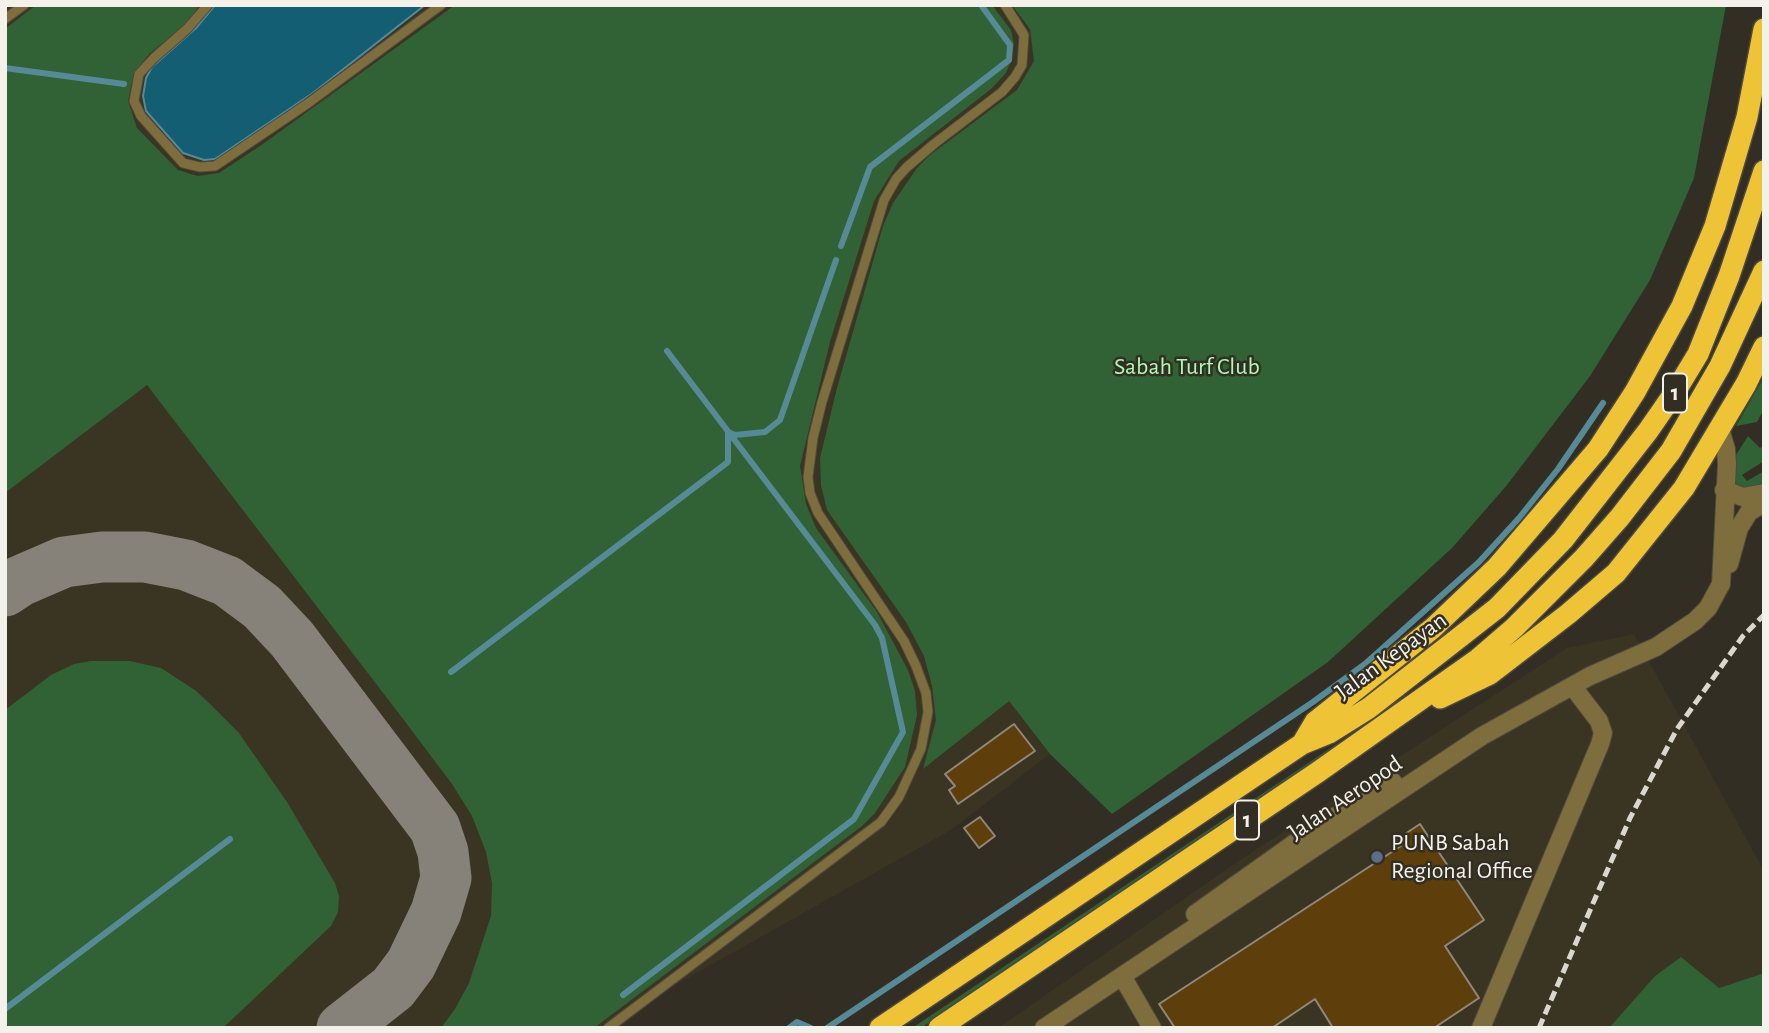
<!DOCTYPE html>
<html>
<head>
<meta charset="utf-8">
<style>
	body { margin:0 }
	#map { position:relative; width:1769px; height:1033px; overflow:hidden; background:#322e23; font-family:"Alegreya Sans",sans-serif }
	canvas { display:block }
	.frame { position:absolute; inset:0; border:7px solid #f4f1ea; pointer-events:none }
</style>
</head>
<body>
<div id="map">
<canvas width="1769" height="1033"></canvas>
<div class="frame"></div>
</div>
<script>
const g = document.querySelector('canvas').getContext('2d');
g.lineJoin = 'round';
function fillPath(path, color) {
  g.fillStyle = color;
  g.fill(path, 'evenodd');
}
function shape(rows) {
  const path = new Path2D();
  for (const r of rows) {
    path.moveTo(r[0], r[1]);
    for (let i = 2; i < r.length; i += 2) path.lineTo(r[i], r[i + 1]);
  }
  return path;
}
function strokePath(path, color, width, dash) {
  g.strokeStyle = color;
  g.lineWidth = width;
  g.lineCap = dash ? 'butt' : 'round';
  g.setLineDash(dash || []);
  g.stroke(path);
}
function write(font, color, halo, rows, align = 'center') {
  g.font = font + ' "Alegreya Sans",sans-serif';
  g.lineWidth = 5;
  g.setLineDash([]);
  g.textBaseline = 'middle';
  g.strokeStyle = halo;
  g.fillStyle = color;
  for (const [text, x, y, turn = 0] of rows) {
    g.save();
    g.translate(x, y);
    g.rotate((+turn || 0) * Math.PI / 180);
    g.textAlign = isNaN(turn) ? turn : align;
    if (halo) g.strokeText(text, 0, 0);
    g.fillText(text, 0, 0);
    g.restore();
  }
}
fillPath(shape([
	[5,5,1165,5,829,468,1050,754,951,830,672,987,619,1028,5,1028],
	[1634,634,1764,871,1764,973,1719,988,1655,976,1609,1028,998,1028,1237,862,1567,648]
]), '#3a3422');
fillPath(shape([
	[36,5,200,5,183,27,150,53,134,73,128,101,137,128,178,170,198,176,219,173,260,146,455,5,992,5,1011,30,1014,44,1011,61,1006,73,991,89,899,161,874,201,830,342,800,466,806,504,816,528,877,612,908,670,915,691,917,715,905,767,875,813,862,826,594,1028,441,1028,455,1009,469,983,491,916,492,883,486,852,472,816,452,784,400,715,147,385,5,493,5,29],
	[1012,5,1726,5,1694,178,1650,280,1590,376,1507,485,1452,548,1328,662,1112,814,1050,754,1009,701,923,769,936,720,932,686,924,656,906,622,827,510,821,485,820,458,837,388,883,226,893,203,917,168,930,155,1017,90,1034,61,1030,29],
	[1764,377,1764,409,1757,422,1736,426],
	[1748,436,1760,448,1764,446,1764,461,1742,475,1747,481,1764,471,1764,488,1750,493,1727,483,1731,463],
	[91,661,130,661,161,668,195,690,210,704,239,733,250,749,287,802,335,883,339,896,338,912,331,926,223,1028,5,1028,5,710,51,675,74,664],
	[1377,717,1380,718,921,1028,912,1028],
	[1681,957,1719,988,1764,973,1764,1028,1609,1028,1655,976]
]), '#306235');
const water = shape([
	[215,5,425,5,313,93,215,159,204,160,183,153,146,111,143,96,146,78,152,67,196,28,215,5]
]);
fillPath(water, '#145e73');
strokePath(water, '#578a97', 2);
strokePath(shape([
	[5,68,124,84],
	[841,246,870,167,1009,60,1010,45,981,5],
	[451,672,728,462,728,432,735,435,765,432,780,420,836,260],
	[623,995,854,819,903,732,882,638,875,625,667,351],
	[5,1009,230,839],
	[789,1028,797,1022,811,1028],
	[827,1028,1313,702,1365,664,1479,562,1519,518,1558,469,1603,403]
]), '#578a97', 6);
strokePath(shape([
	[5,591,20,581,64,562,102,557,145,557,186,565,227,581,262,607,292,639,435,828,443,852,446,878,436,912,411,964,393,988,342,1028]
]), '#868279', 51);
const building = shape([
	[1014,724,1035,751,958,804,949,790,955,786,945,774,1014,724],
	[980,817,995,836,979,848,964,828,980,817],
	[1420,824,1484,920,1445,946,1479,998,1434,1028,1333,1028,1315,999,1272,1028,1175,1028,1159,1004,1401,846,1396,840,1420,824]
]);
fillPath(building, '#5e3f0c');
strokePath(building, '#91887c', 2);
const lane = shape([
	[208,5,187,29,154,58,139,74,134,101,141,116,183,163,200,167,215,166,307,104,441,5],
	[5,19,24,5],
	[608,1028,881,822,899,797,921,749,928,712,926,693,916,666,904,641,818,513,810,493,808,477,813,438,822,402,884,200,896,179,907,167,934,144,1002,92,1015,77,1022,65,1024,35,1005,5]
]);
const street = shape([
	[1724,490,1743,497,1764,493],
	[1729,564,1739,528,1749,512,1764,503],
	[1195,914,1316,828,1393,782],
	[1122,976,1152,1028],
	[1044,1028,1482,736,1590,676,1656,647,1695,621,1708,608,1721,584,1727,464,1726,449,1720,429],
	[1481,1028,1600,744,1603,733,1599,721,1573,687]
]);
const highway = shape([
	[1440,698,1490,674,1568,614,1616,573,1684,488,1746,384,1764,347],
	[1302,744,1315,722,1433,628,1497,567,1598,449,1635,392,1682,306,1715,226,1747,117,1764,29],
	[880,1028,1302,744,1329,733,1369,708,1497,608,1563,540,1648,431,1675,392,1698,354,1729,276,1764,171],
	[939,1028,1318,772,1478,659,1514,628,1584,558,1620,517,1671,451,1720,366,1764,271]
]);
strokePath(lane, '#4d493f', 11);
strokePath(street, '#4d493f', 20);
strokePath(highway, '#4d493f', 24);
strokePath(lane, '#7e6d3d', 9);
strokePath(street, '#7e6d3d', 18);
strokePath(highway, '#eec336', 21);
strokePath(shape([
	[1539,1028,1630,818,1677,729,1743,636,1764,615]
]), '#dad7cf', 5, [10, 5]);
for (const [x, y, r, color] of [
	[1377,857,7,"#5c6f8a"]
]) {
  const dot = new Path2D();
  dot.arc(x, y, r, 0, 2 * Math.PI);
  g.fillStyle = color;
  g.fill(dot);
  strokePath(dot, '#322e23', 2.5);
}
for (const [x, y, w] of [
	[1675,393,24],
	[1247,820,24]
]) {
  const box = new Path2D();
  box.roundRect(x - w / 2, y - 19.5, w, 39, 5);
  g.fillStyle = '#322e23';
  g.fill(box);
  strokePath(box, '#f4f1ea', 2);
}
write('bold 23px', '#f4f1ea', null, [
	["1",1675,393],
	["1",1247,820]
]);
write('24px', '#abfab1', '#322e23', [
	["Sabah Turf Club",1187,367]
]);
write('24px', '#f4f1ea', '#322e23', [
	["Jalan Kepayan",1391,656,-36],
	["Jalan Aeropod",1345,798,-34]
]);
write('24px', '#f4f1ea', '#322e23', [
	["PUNB Sabah",1391,843],
	["Regional Office",1391,871]
], 'left');
</script>
</body>
</html>
